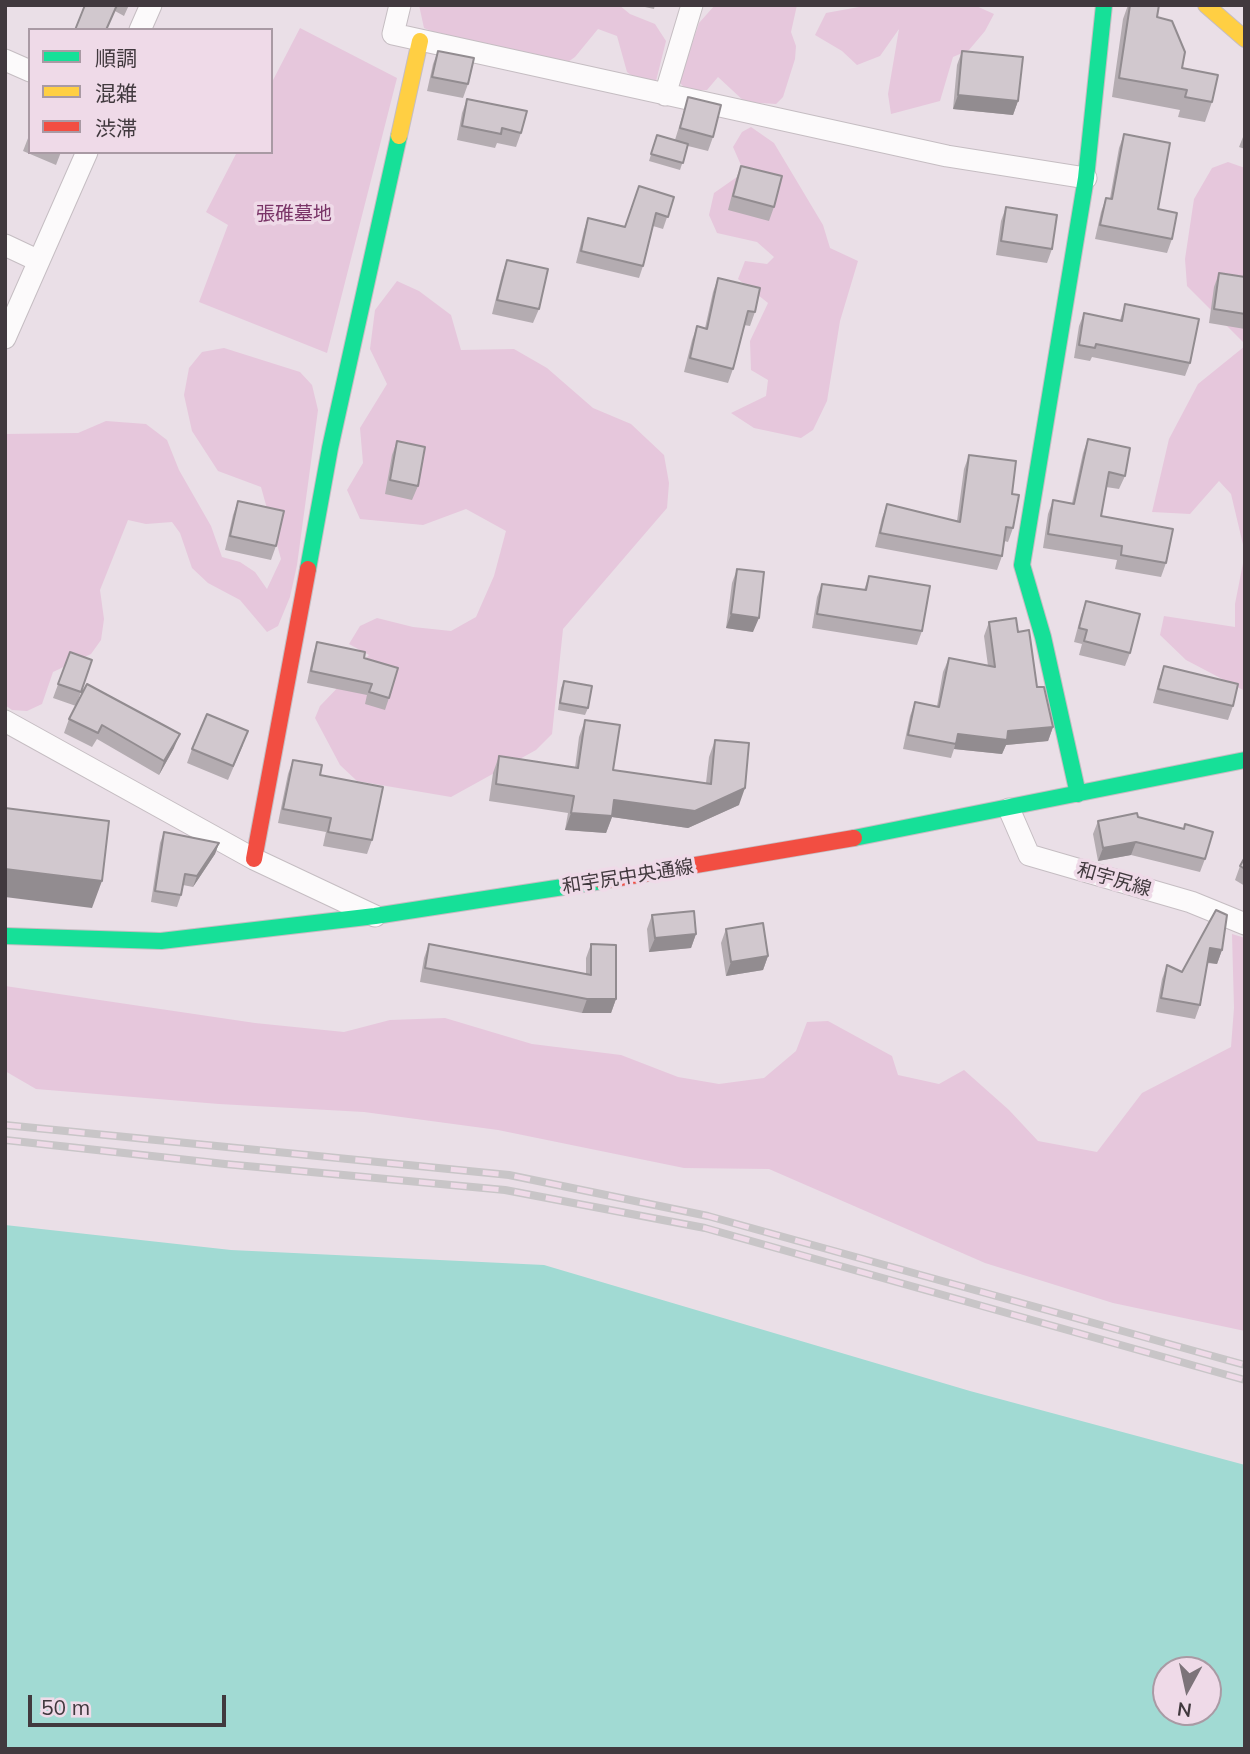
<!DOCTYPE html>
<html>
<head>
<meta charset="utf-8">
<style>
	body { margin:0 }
	#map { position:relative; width:1250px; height:1754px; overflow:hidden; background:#eadfe7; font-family:Mulish,"Noto Sans JP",sans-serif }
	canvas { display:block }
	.frame { position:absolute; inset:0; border:7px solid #41393e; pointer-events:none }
	.legend { position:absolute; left:28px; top:28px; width:245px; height:126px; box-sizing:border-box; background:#efdae8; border:2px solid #a99aa4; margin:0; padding:9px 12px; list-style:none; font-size:21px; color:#41393e }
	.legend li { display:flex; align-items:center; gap:14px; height:35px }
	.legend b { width:35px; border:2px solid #a99aa4 }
	.north { position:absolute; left:1152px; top:1656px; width:70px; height:70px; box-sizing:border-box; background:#efdae8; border:2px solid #a99aa4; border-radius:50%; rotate:188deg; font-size:19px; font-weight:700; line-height:28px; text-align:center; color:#41393e }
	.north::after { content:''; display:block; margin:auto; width:24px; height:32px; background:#7c7379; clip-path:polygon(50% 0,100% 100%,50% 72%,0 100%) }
	.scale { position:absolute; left:28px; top:1695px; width:198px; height:32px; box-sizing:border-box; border:4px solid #41393e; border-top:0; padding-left:9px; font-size:21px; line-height:24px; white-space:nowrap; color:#41393e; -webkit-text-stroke:5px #efdae8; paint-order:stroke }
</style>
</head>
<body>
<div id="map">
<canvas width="1250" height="1754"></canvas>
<div class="frame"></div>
<ul class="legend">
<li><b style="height:9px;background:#16e098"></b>順調</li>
<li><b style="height:9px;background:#ffcf43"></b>混雑</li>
<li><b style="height:9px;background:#f24e42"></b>渋滞</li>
</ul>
<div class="north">N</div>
<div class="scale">50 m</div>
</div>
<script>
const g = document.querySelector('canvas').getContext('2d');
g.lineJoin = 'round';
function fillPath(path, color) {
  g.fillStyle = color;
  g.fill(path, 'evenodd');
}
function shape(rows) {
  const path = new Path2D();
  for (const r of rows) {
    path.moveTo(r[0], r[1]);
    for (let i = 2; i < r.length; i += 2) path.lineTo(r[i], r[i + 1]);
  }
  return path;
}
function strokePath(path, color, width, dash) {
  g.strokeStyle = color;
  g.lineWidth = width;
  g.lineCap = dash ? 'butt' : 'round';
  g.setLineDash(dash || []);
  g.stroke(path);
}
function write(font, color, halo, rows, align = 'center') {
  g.font = font + ' Mulish,"Noto Sans JP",sans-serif';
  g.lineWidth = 7;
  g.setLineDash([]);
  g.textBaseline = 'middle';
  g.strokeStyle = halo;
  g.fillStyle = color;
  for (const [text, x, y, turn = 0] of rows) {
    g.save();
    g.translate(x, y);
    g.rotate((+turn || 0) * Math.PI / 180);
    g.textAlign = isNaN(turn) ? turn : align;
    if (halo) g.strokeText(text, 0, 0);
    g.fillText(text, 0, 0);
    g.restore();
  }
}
fillPath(shape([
	[419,5,619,5,630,14,655,24,666,41,656,81,636,79,627,72,617,36,598,29,575,57,562,66,455,41,424,28],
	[715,5,797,5,791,32,796,46,795,59,783,97,776,104,745,102,718,77,707,90,687,90,679,82,699,23],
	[870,5,974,5,994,14,985,31,969,50,953,57,940,101,891,114,888,94,899,29,880,56,857,65,842,51,815,35,826,13],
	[300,28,397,78,327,353,199,302,228,225,206,212,237,152,271,152,271,84],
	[751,127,774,143,823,225,830,248,858,261,840,321,827,401,813,430,801,438,754,428,731,413,766,396,768,380,751,370,750,341,768,303,738,279,745,261,767,264,774,257,757,242,717,233,709,215,714,193,744,172,733,147,742,132],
	[1228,162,1245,168,1245,344,1187,286,1185,259,1194,199,1212,168],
	[397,281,419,291,451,315,461,350,514,349,547,368,593,408,631,424,664,455,669,483,667,508,563,629,552,734,536,750,451,797,357,781,340,765,315,718,320,706,369,655,349,644,360,626,377,618,413,627,451,631,476,617,494,576,506,531,466,509,423,525,360,519,347,490,363,463,360,428,387,384,370,349,375,310],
	[1245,346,1245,691,1186,660,1160,635,1164,616,1235,627,1235,604,1245,553,1231,494,1219,481,1190,514,1152,512,1169,439,1198,384],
	[224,348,300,372,312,385,318,410,297,565,290,597,278,626,267,632,240,600,208,583,192,568,180,533,172,522,146,524,128,520,100,590,104,619,101,640,91,654,53,672,42,704,27,711,12,710,5,705,5,434,78,433,106,421,146,424,167,440,179,470,211,526,222,557,240,562,255,572,267,589,281,559,261,487,218,471,192,431,184,395,189,368,202,352],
	[1232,934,1245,938,1245,1331,1113,1303,985,1263,769,1169,684,1168,498,1130,364,1112,219,1104,36,1089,5,1071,5,986,255,1023,344,1032,390,1020,445,1018,532,1044,621,1055,678,1077,719,1084,764,1078,796,1051,807,1022,828,1021,892,1056,898,1075,939,1084,964,1070,1009,1110,1038,1141,1097,1152,1142,1093,1231,1047,1234,1008]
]), '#e6c7dc');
fillPath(shape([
	[5,1225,231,1250,544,1265,970,1391,1245,1465,1245,1749,5,1749],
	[1166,1670,1208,1670,1208,1712,1166,1712]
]), '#a1dad3');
const street = shape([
	[400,5,393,34,947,156,1086,178],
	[140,30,151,5],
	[5,60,30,71],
	[665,95,692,5],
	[5,245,39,261],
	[5,338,87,152],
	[5,721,254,859,375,916],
	[1009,809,1029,855,1191,902,1245,924]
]);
const fast = shape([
	[308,569,330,448,399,136],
	[1078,794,1043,637,1022,565,1086,178,1104,5],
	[854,838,1245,760],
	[5,936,161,941,375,916,602,881]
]);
const slow = shape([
	[1206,5,1245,39],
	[399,136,420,41]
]);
const jam = shape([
	[254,859,308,569],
	[602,881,854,838]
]);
strokePath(street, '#c5bdc2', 23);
strokePath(fast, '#c5bdc2', 18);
strokePath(slow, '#c5bdc2', 18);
strokePath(jam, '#c5bdc2', 18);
strokePath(street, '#fcfafb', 21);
strokePath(fast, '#16e098', 16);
strokePath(slow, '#ffcf43', 16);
strokePath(jam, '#f24e42', 16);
const rail = shape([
	[5,1125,509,1175,708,1216,1245,1365],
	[5,1140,225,1164,505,1190,705,1228,1245,1380]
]);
strokePath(rail, '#c8c5c7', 8);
strokePath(rail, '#efdae8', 5, [16]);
fillPath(shape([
	[85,5,129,5,124,16,115,11],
	[636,5,655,5,654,9],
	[1128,5,1159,5,1157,17,1182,68,1212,102,1205,122,1178,117,1180,110,1112,97,1123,19],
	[438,51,468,84,463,98,427,91,433,64],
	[962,51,1018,101,1013,115,953,109,957,65],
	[688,97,713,137,708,151,688,146,680,170,649,161,657,135,675,140],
	[467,99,521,133,516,147,497,143,495,148,457,140,462,113],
	[1245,132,1245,149,1239,147],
	[30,133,30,152,61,152,56,165,23,151],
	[1124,134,1172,239,1167,253,1095,239,1101,212,1106,198,1110,198,1119,148],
	[741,166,774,207,769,221,728,210,736,179],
	[674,197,663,229,653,226,643,266,639,278,576,263,584,230,588,218,625,226],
	[1006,207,1052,249,1047,263,996,255,1001,221],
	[507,260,539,309,533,323,492,314,502,274],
	[1219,273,1245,277,1245,329,1209,323,1214,287],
	[718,278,755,312,750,326,744,325,733,369,728,383,684,372,692,340,697,326,705,328,713,292],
	[1125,304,1190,363,1185,376,1092,357,1090,361,1074,358,1079,326,1084,313,1120,320],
	[1088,439,1125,476,1119,489,1106,487,1101,516,1166,563,1161,577,1115,569,1117,560,1043,548,1048,514,1053,500,1072,503,1083,453],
	[397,441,418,486,412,500,385,494,392,455],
	[969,455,1012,494,1013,528,1008,542,1004,541,1002,556,997,570,875,547,882,518,887,504,957,521,964,469],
	[238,501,276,546,271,560,225,550,233,515],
	[737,569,753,632,726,628,732,583],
	[869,576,922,631,917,645,812,628,817,597,822,584,864,590],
	[1086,601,1130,653,1125,666,1079,655,1082,644,1074,642,1081,615],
	[989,622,1018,632,1037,687,1053,727,1048,741,1006,745,1002,754,954,749,951,758,903,749,910,716,915,702,937,706,943,672,949,658,988,666,984,636],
	[317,642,364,658,389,698,385,710,365,704,367,695,307,683,313,654],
	[70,652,92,660,76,706,53,698],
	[1164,666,1233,706,1228,720,1153,703,1159,680],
	[564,681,588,708,585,715,558,710,561,688],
	[87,684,174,748,159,775,97,739,92,747,64,733,69,719],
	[585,720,613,770,706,783,709,757,715,740,739,805,688,828,612,817,606,833,565,830,568,813,489,801,493,773,499,756,575,768,579,737],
	[243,745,228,780,187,763,192,749],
	[293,760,320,775,372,840,367,854,323,846,326,832,278,823,288,774],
	[1098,821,1205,859,1200,872,1131,855,1098,861,1093,834],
	[164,832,219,843,215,854,193,887,183,885,181,895,177,907,151,902,160,843],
	[1245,857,1245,886,1235,880,1240,866],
	[652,915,696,934,691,948,649,952,647,929],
	[726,929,768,956,763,970,726,976,721,943],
	[429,944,586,974,586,958,591,944,616,999,611,1013,582,1013,420,982,424,958],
	[1222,950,1217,964,1207,963,1200,1005,1195,1019,1156,1012,1162,979,1167,965,1182,972]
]), '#b4acb1');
fillPath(shape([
	[958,95,1018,101,1013,115,953,109],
	[731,614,759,618,753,632,726,628],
	[1053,727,1048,741,1006,745,1002,754,954,749,958,734],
	[180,734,174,748,159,775,164,761],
	[745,788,739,805,688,828,612,817,606,833,565,830,571,813,614,800],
	[1136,842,1131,855,1098,861,1103,848],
	[219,843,215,854,193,887,197,876],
	[5,869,102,881,92,908,5,897],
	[696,934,691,948,649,952,655,938],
	[1210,948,1222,950,1217,964,1205,962],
	[768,956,763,970,726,976,731,962],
	[587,999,616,999,611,1013,582,1013]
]), '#928c90');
const building = shape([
	[85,5,117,5,106,30,75,30,85,5],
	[1130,5,1159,5,1157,17,1172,21,1185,52,1182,68,1218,75,1212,102,1185,97,1187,90,1119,78,1130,5],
	[438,51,474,58,468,84,432,77,438,51],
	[962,51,1023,57,1018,101,958,95,962,51],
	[688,97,721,105,713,137,680,128,688,97],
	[467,99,527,111,521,133,502,128,501,134,462,126,467,99],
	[1124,134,1170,143,1158,209,1177,213,1172,239,1100,225,1106,198,1112,199,1124,134],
	[657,135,688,144,683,163,651,154,657,135],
	[741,166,782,176,774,207,733,196,741,166],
	[639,186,674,197,668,217,656,213,643,266,581,251,588,218,625,227,639,186],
	[1006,207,1057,215,1052,249,1001,241,1006,207],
	[507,260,548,269,539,309,497,300,507,260],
	[1219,273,1245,277,1245,314,1214,309,1219,273],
	[718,278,760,288,755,312,748,311,733,369,690,358,697,326,707,329,718,278],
	[1125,304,1199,319,1190,363,1096,344,1095,348,1079,345,1084,313,1122,321,1125,304],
	[1088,439,1130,448,1125,476,1109,472,1101,516,1173,529,1166,563,1121,555,1122,546,1048,534,1053,500,1074,504,1088,439],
	[397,441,425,447,418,486,390,480,397,441],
	[969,455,1016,461,1012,494,1019,495,1013,528,1006,527,1002,556,880,533,887,504,960,522,969,455],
	[238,501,284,511,276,546,230,536,238,501],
	[737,569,764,572,759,618,731,614,737,569],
	[869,576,930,586,922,631,817,614,822,584,866,590,869,576],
	[1086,601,1140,614,1130,653,1084,641,1087,630,1079,628,1086,601],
	[1016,618,1018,632,1029,630,1037,687,1044,687,1053,727,1008,731,1007,740,958,734,956,744,908,735,915,702,939,707,949,658,995,667,989,622,1016,618],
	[317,642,365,652,364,658,398,668,389,698,369,692,372,684,311,671,317,642],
	[70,652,92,660,81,692,58,684,70,652],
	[1164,666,1238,684,1233,706,1158,689,1164,666],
	[564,681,592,686,588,708,560,703,564,681],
	[87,684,180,734,164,761,102,725,98,733,69,719,87,684],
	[207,714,248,731,233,766,192,749,207,714],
	[585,720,620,725,613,770,711,784,715,740,749,743,745,788,695,811,614,800,612,816,571,813,574,796,496,784,499,756,578,768,585,720],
	[293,760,322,765,320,775,383,787,372,840,328,832,331,818,283,809,293,760],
	[5,808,109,821,102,881,5,869,5,808],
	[1137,813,1138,817,1184,829,1185,824,1213,832,1205,859,1136,842,1103,848,1098,821,1137,813],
	[164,832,219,843,197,876,185,874,181,895,155,891,164,832],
	[1245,857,1245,869,1240,866,1245,857],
	[1216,910,1227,915,1222,950,1210,948,1200,1005,1161,998,1167,965,1182,972,1216,910],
	[694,911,696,934,655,938,652,915,694,911],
	[763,923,768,956,731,962,726,929,763,923],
	[429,944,591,975,591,944,616,945,616,999,587,999,425,968,429,944]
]);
fillPath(building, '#d1c8ce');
strokePath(building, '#928c90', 2);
write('19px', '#793467', '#efdae8', [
	["張碓墓地",294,214]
]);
write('19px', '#41393e', '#efdae8', [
	["和宇尻中央通線",628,877,-9],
	["和宇尻線",1114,880,16]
]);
</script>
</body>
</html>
